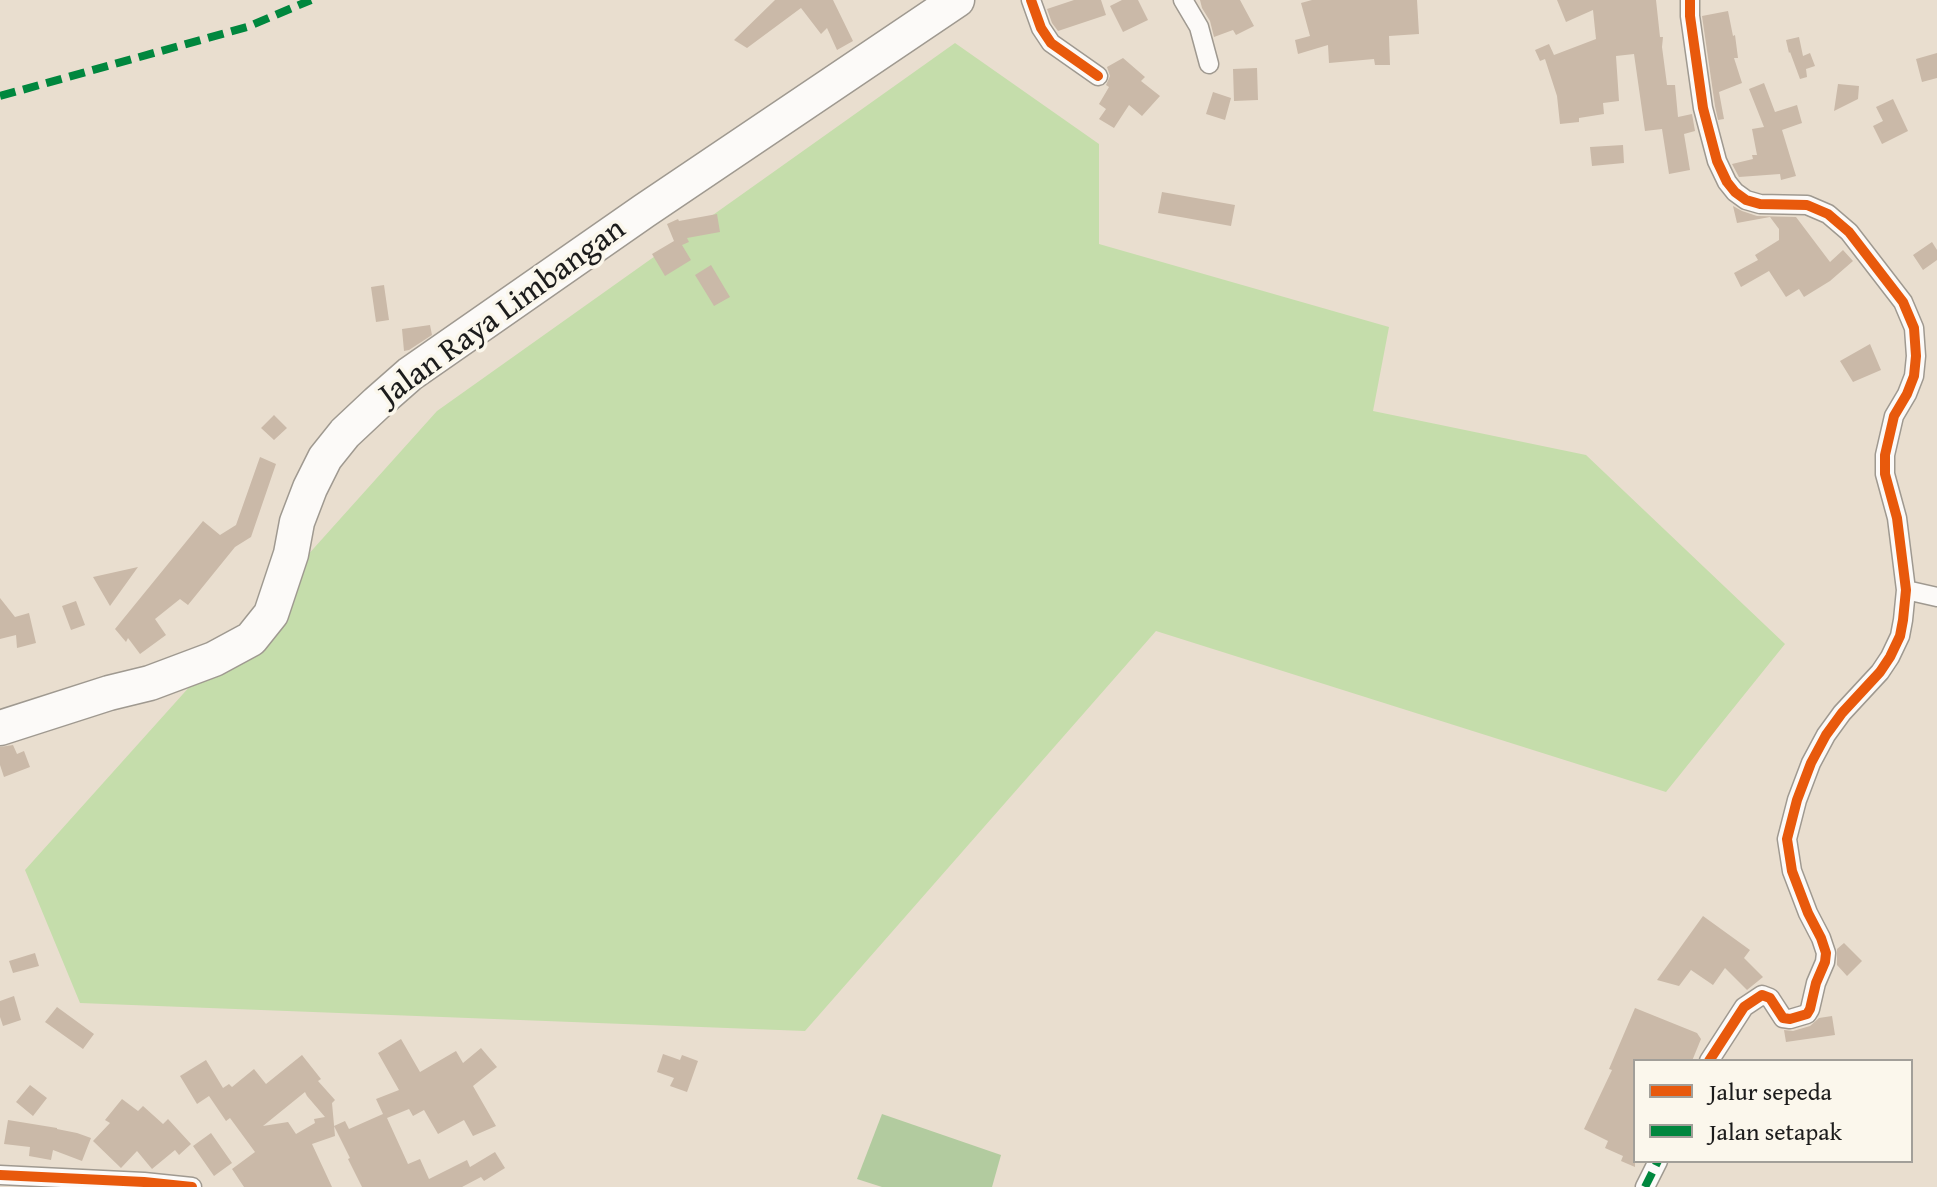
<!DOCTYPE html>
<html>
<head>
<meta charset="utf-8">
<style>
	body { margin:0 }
	#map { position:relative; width:1937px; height:1187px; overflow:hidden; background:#e9decf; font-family:"Gentium Book Plus",serif }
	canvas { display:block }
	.legend { position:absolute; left:1633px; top:1059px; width:280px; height:104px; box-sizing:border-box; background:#fbf7ec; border:2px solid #a29f99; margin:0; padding:10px 14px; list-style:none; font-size:24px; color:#1c1c1c }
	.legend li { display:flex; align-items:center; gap:16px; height:40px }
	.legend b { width:40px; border:2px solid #a29f99 }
</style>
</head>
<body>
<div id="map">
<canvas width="1937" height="1187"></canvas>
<ul class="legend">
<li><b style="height:10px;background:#e8590c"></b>Jalur sepeda</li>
<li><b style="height:10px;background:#00873e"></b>Jalan setapak</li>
</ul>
</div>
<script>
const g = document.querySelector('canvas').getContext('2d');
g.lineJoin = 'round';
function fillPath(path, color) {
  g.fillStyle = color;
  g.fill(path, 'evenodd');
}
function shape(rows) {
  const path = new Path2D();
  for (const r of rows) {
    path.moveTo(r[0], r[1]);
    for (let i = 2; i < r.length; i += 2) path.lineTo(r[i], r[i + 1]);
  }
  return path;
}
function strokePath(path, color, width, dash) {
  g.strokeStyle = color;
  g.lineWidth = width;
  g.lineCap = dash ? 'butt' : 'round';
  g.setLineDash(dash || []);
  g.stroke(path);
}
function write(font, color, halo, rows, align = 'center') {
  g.font = font + ' "Gentium Book Plus",serif';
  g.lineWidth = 7;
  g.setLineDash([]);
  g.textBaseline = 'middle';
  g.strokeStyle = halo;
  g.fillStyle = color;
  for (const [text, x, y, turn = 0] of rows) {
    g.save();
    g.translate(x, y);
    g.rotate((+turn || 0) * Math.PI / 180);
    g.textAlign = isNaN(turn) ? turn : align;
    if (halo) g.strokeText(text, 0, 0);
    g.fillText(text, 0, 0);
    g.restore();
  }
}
fillPath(shape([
	[955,43,1099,144,1099,244,1389,327,1373,411,1586,455,1785,644,1666,792,1156,631,805,1031,80,1003,25,870,437,411]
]), '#c5ddab');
fillPath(shape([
	[882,1114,1001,1155,992,1187,882,1187,857,1179]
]), '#b2cb9f');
fillPath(shape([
	[775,0,833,0,853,41,837,50,827,28,821,34,801,8,747,48,734,40],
	[1074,0,1101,0,1106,15,1058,31,1052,23,1047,9],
	[1122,0,1138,0,1148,20,1123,32,1110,6],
	[1200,0,1240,0,1254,26,1236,35,1233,30,1214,37,1210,21,1202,8],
	[1312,0,1417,0,1419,34,1389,36,1390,65,1375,65,1374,59,1329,63,1328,45,1298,54,1295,40,1310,36,1301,3],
	[1557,0,1656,0,1660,37,1663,37,1662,47,1667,85,1675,85,1678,117,1692,114,1695,131,1684,134,1690,170,1669,174,1662,129,1645,131,1634,54,1616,56,1619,101,1603,103,1604,114,1579,118,1579,122,1560,124,1557,96,1545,59,1540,61,1535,50,1549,44,1554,55,1596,39,1593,10,1566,22],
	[1728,11,1733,36,1735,35,1738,58,1734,58,1742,83,1719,92,1724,119,1718,120,1715,106,1702,16],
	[1799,37,1803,56,1810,53,1815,66,1806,69,1807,77,1800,79,1790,52,1789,53,1786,40],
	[1937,53,1937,78,1922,82,1916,59],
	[1123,58,1145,77,1141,81,1160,96,1142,116,1129,105,1114,128,1099,119,1106,109,1099,104,1109,87,1106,85,1110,76,1107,67],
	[1257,68,1258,100,1234,101,1233,69],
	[1764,83,1775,112,1797,105,1802,123,1782,130,1796,176,1781,180,1780,174,1739,177,1732,164,1753,159,1752,155,1757,155,1752,129,1764,127,1749,89],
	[1838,84,1859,86,1858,99,1834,111],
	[1213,92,1231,98,1225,120,1206,114],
	[1893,99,1908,131,1882,144,1873,126,1883,121,1876,107],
	[1623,145,1624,163,1592,166,1590,147],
	[1162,192,1235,205,1231,226,1158,213],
	[1733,206,1742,211,1757,216,1796,217,1830,262,1843,250,1853,261,1830,281,1804,297,1799,289,1786,297,1769,271,1741,287,1734,273,1758,260,1755,255,1779,240,1779,229,1770,217,1737,223],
	[717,214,720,232,687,238,689,242,682,245,691,260,665,276,652,254,674,241,667,224,678,219,679,221],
	[1932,242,1937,250,1937,260,1923,270,1913,255],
	[711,265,730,297,714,306,695,275],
	[384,285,389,320,376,322,371,287],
	[430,325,432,335,409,350,404,351,402,329],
	[1870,344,1881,370,1853,382,1840,361],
	[274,415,287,428,274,440,261,428],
	[260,457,276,464,251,537,235,547,188,605,180,599,155,619,166,635,140,654,128,638,126,642,115,629,203,521,220,535,236,525],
	[138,567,110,606,93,577],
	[0,598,15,617,29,613,36,643,17,648,16,635,0,639],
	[76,601,85,625,71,630,62,606],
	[13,745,17,754,24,751,30,767,4,777,0,765,0,747],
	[1703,916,1750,950,1744,958,1763,977,1747,990,1725,968,1713,985,1691,970,1679,986,1657,980],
	[1844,943,1862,961,1847,976,1837,965,1837,949],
	[35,953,39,966,13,973,9,961],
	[14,996,21,1020,3,1026,0,1017,0,1001],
	[57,1007,94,1034,83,1049,45,1022],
	[1635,1008,1697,1033,1701,1039,1692,1061,1635,1061,1635,1167,1621,1161,1623,1156,1605,1148,1608,1141,1584,1129,1612,1070,1609,1069],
	[1832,1016,1835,1035,1786,1042,1784,1030,1793,1031,1810,1026,1819,1018],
	[401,1039,420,1072,456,1051,463,1063,481,1048,497,1067,473,1086,496,1126,473,1136,464,1120,438,1134,424,1110,413,1116,409,1109,387,1118,408,1164,420,1159,429,1179,467,1160,470,1167,495,1152,505,1168,484,1181,481,1177,462,1187,362,1187,348,1159,350,1158,334,1126,345,1121,349,1129,383,1114,376,1099,399,1090,378,1053],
	[663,1054,680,1060,682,1055,698,1061,687,1092,670,1086,674,1078,657,1072],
	[302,1055,321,1079,318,1081,335,1100,332,1103,335,1136,312,1144,332,1187,244,1187,232,1169,255,1152,230,1118,226,1121,209,1096,197,1104,180,1076,206,1060,223,1088,229,1084,232,1087,254,1069,266,1084],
	[305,1092,307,1096,325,1117,314,1119,315,1123,296,1134,288,1122,263,1126],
	[30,1085,47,1098,33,1116,16,1102],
	[122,1099,138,1111,143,1106,163,1124,168,1119,191,1144,179,1155,175,1150,152,1169,137,1151,121,1168,93,1141,110,1123,105,1120],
	[8,1120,57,1128,57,1129,77,1133,91,1138,82,1161,53,1150,51,1160,29,1156,30,1147,4,1144],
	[211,1133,232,1163,214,1176,193,1146]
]), '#cab9a8');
const street = shape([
	[1031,0,1041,28,1051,43,1098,76],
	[1183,0,1199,27,1209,64],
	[1690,0,1690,16,1703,108,1717,161,1727,182,1735,192,1746,200,1760,204,1807,205,1828,214,1849,232,1903,302,1914,328,1916,356,1914,376,1907,394,1894,416,1885,455,1885,474,1897,518,1906,590,1903,620,1900,636,1890,657,1880,672,1842,713,1826,735,1811,763,1797,800,1787,839,1792,871,1808,913,1821,938,1826,953,1825,962,1816,983,1810,1009,1807,1014,1790,1019,1783,1018,1770,998,1762,995,1744,1007,1709,1061],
	[1906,590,1937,597],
	[0,1175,144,1182,192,1187],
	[1645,1187,1658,1161]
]);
const highway = shape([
	[0,728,109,693,150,683,214,659,251,639,271,614,291,554,297,522,310,488,325,458,345,433,377,403,410,374,644,211,957,0]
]);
strokePath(street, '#9f9990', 21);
strokePath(highway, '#9f9990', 37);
strokePath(street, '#fcfaf8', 18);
strokePath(highway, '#fcfaf8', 34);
strokePath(shape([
	[0,96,247,27,311,0],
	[1645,1187,1658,1161]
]), '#00873e', 8, [16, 8]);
strokePath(shape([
	[1031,0,1041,28,1051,43,1098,76],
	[1690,0,1690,16,1703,108,1717,161,1727,182,1735,192,1746,200,1760,204,1807,205,1828,214,1849,232,1903,302,1914,328,1916,356,1914,376,1907,394,1894,416,1885,455,1885,474,1897,518,1906,590,1903,620,1900,636,1890,657,1880,672,1842,713,1826,735,1811,763,1797,800,1787,839,1792,871,1808,913,1821,938,1826,953,1825,962,1816,983,1810,1009,1807,1014,1790,1019,1783,1018,1770,998,1762,995,1744,1007,1709,1061],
	[0,1175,144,1182,192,1187]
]), '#e8590c', 10);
write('32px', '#1c1c1c', '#fbf7ec', [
	["Jalan Raya Limbangan",503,313,-36]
]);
</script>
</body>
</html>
